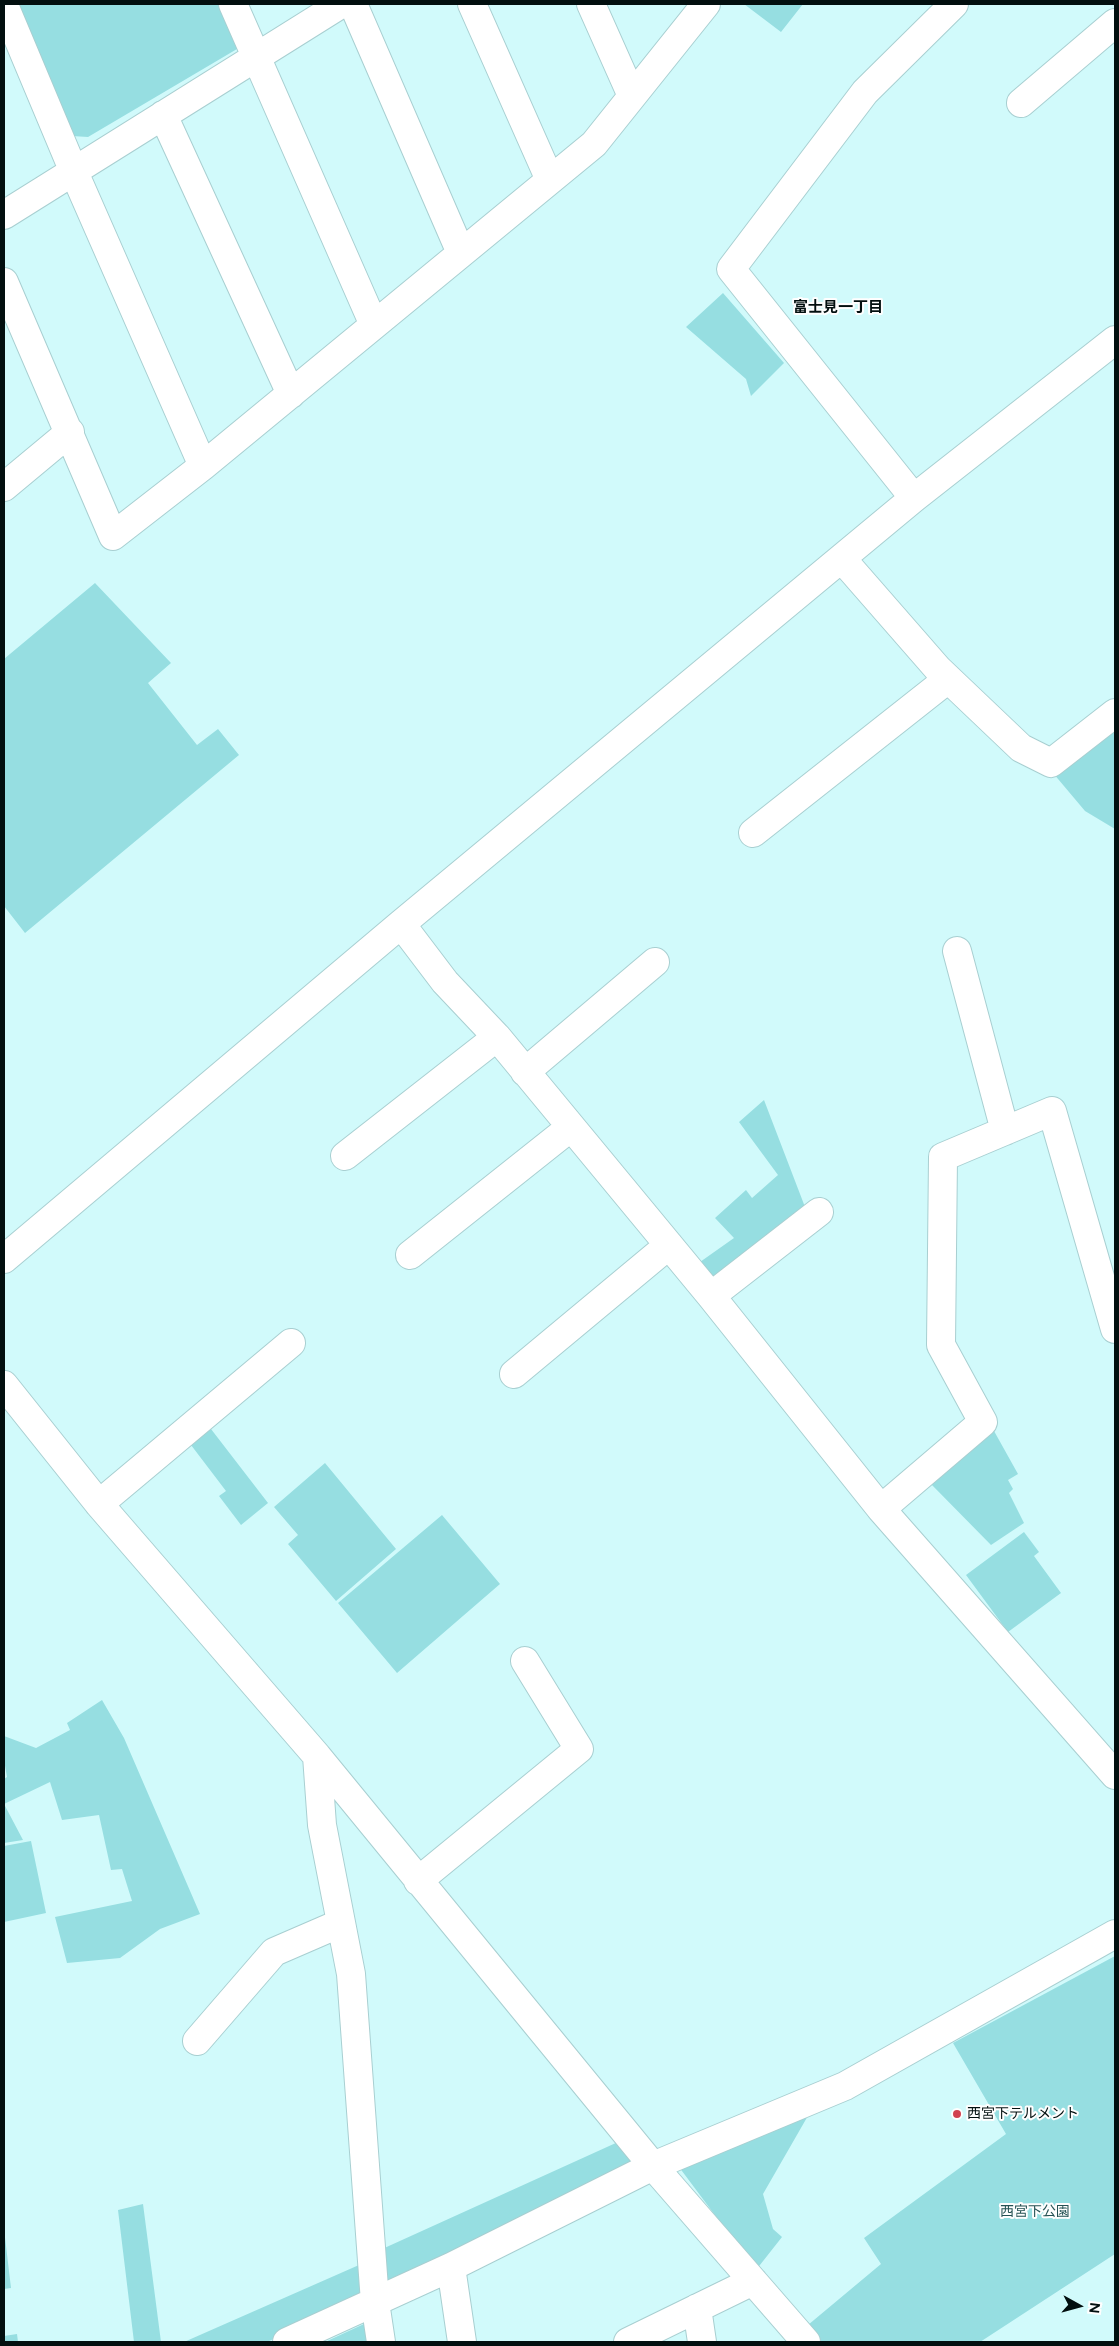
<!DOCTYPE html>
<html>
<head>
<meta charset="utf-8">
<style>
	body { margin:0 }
	#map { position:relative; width:1119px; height:2346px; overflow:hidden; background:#d1fafb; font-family:Figtree,sans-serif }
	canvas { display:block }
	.frame { position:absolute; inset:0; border:5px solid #020f0f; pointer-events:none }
	.north { position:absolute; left:1054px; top:2281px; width:50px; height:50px; -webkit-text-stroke:4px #fefefe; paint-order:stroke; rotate:97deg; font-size:14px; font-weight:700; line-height:20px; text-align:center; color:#020f0f }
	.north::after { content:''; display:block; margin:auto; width:18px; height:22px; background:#020f0f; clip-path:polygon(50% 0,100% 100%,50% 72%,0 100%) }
</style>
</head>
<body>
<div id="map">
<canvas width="1119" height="2346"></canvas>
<div class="frame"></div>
<div class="north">N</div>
</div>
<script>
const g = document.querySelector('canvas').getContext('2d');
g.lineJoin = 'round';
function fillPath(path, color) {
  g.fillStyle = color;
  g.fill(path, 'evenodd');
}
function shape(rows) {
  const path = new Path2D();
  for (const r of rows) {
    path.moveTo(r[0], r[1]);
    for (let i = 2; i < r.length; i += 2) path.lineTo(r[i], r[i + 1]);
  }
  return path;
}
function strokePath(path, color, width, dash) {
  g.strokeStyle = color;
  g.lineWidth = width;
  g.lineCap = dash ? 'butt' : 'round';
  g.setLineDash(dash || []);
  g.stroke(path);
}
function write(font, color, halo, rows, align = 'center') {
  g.font = font + ' Figtree,"Noto Sans JP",sans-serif';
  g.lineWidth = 4;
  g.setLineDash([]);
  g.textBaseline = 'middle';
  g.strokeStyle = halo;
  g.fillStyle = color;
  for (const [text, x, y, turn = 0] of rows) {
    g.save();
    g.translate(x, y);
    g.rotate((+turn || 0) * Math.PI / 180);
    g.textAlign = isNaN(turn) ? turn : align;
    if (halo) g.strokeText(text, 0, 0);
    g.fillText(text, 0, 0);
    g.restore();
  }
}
fillPath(shape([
	[15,4,218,4,237,49,88,137,72,136],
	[744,4,803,4,781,32],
	[723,293,784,363,751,396,746,379,686,327],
	[95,583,171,663,148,683,197,745,218,729,239,755,25,933,4,906,4,659],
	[1115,725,1115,829,1085,811,1053,773],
	[764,1100,805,1207,714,1278,700,1262,734,1238,715,1218,746,1190,752,1198,778,1175,739,1122],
	[211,1429,268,1503,241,1525,219,1496,226,1491,191,1445],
	[994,1431,1018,1474,1008,1480,1013,1489,1009,1493,1024,1523,991,1545,931,1484],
	[325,1463,396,1549,336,1601,288,1544,298,1535,274,1507],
	[442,1515,500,1584,397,1673,338,1603],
	[1024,1532,1039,1552,1034,1556,1061,1593,1008,1632,966,1575],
	[102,1700,124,1738,200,1914,160,1929,120,1958,67,1963,55,1917,132,1901,122,1869,111,1870,99,1815,62,1820,50,1782,4,1804,4,1779,7,1777,4,1760,4,1736,36,1748,70,1730,67,1723],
	[4,1804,23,1840,4,1843],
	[31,1841,46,1913,4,1922,4,1846],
	[1115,1956,1115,2254,980,2342,822,2342,808,2325,881,2264,864,2238,1006,2134,953,2043],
	[809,2114,763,2194,773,2229,782,2237,756,2270,679,2167],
	[618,2142,636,2166,390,2285,382,2281,380,2250],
	[143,2204,161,2342,134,2342,118,2210],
	[4,2229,11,2288,4,2289],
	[359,2265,365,2297,267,2342,184,2342],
	[364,2324,367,2342,325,2342],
	[17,2334,18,2342,4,2342,4,2336]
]), '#96dee1');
const minor = shape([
	[233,4,374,325],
	[353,4,461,253],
	[472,4,550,180],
	[591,4,632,96],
	[4,5,74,172,203,466],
	[1021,103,1115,23],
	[163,115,291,394],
	[4,215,341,4],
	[4,282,113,536,203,466,594,144,706,4],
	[4,487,70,432],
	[914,498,731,269,865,92,954,4],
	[842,559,938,669,1021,748,1051,763,1115,713],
	[753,833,948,679],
	[401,924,445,982,497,1037,711,1296,881,1509,1115,1775],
	[957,951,1005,1131],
	[525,1072,655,962],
	[345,1156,497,1037],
	[410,1255,571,1127],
	[4,1259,401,924,914,498,1115,340],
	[711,1296,819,1212],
	[514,1374,669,1245],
	[4,1385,99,1504,317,1756,653,2166,806,2342],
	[99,1504,291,1343],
	[881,1509,983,1422,941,1345,943,1157,1052,1111,1115,1329],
	[317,1756,322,1825,351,1974,375,2302,381,2342],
	[418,1881,579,1749,525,1661],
	[197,2041,274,1952,341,1923],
	[451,2267,462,2342],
	[697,2308,702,2342],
	[287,2342,451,2267,653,2166,845,2086,1115,1934],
	[628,2342,753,2281]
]);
strokePath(minor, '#a8cfd1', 30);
strokePath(minor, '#fff', 28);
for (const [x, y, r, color] of [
	[957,2114,5,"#d1414f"]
]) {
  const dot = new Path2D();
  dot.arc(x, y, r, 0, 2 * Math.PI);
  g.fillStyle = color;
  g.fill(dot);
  strokePath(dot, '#fefefe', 2);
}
write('14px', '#020f0f', '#fefefe', [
	["西宮下テルメント",967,2114]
], 'left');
write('14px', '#255254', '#fefefe', [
	["西宮下公園",1035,2212]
]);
write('bold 15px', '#020f0f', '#fefefe', [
	["富士見一丁目",838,308]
]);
</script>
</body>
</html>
